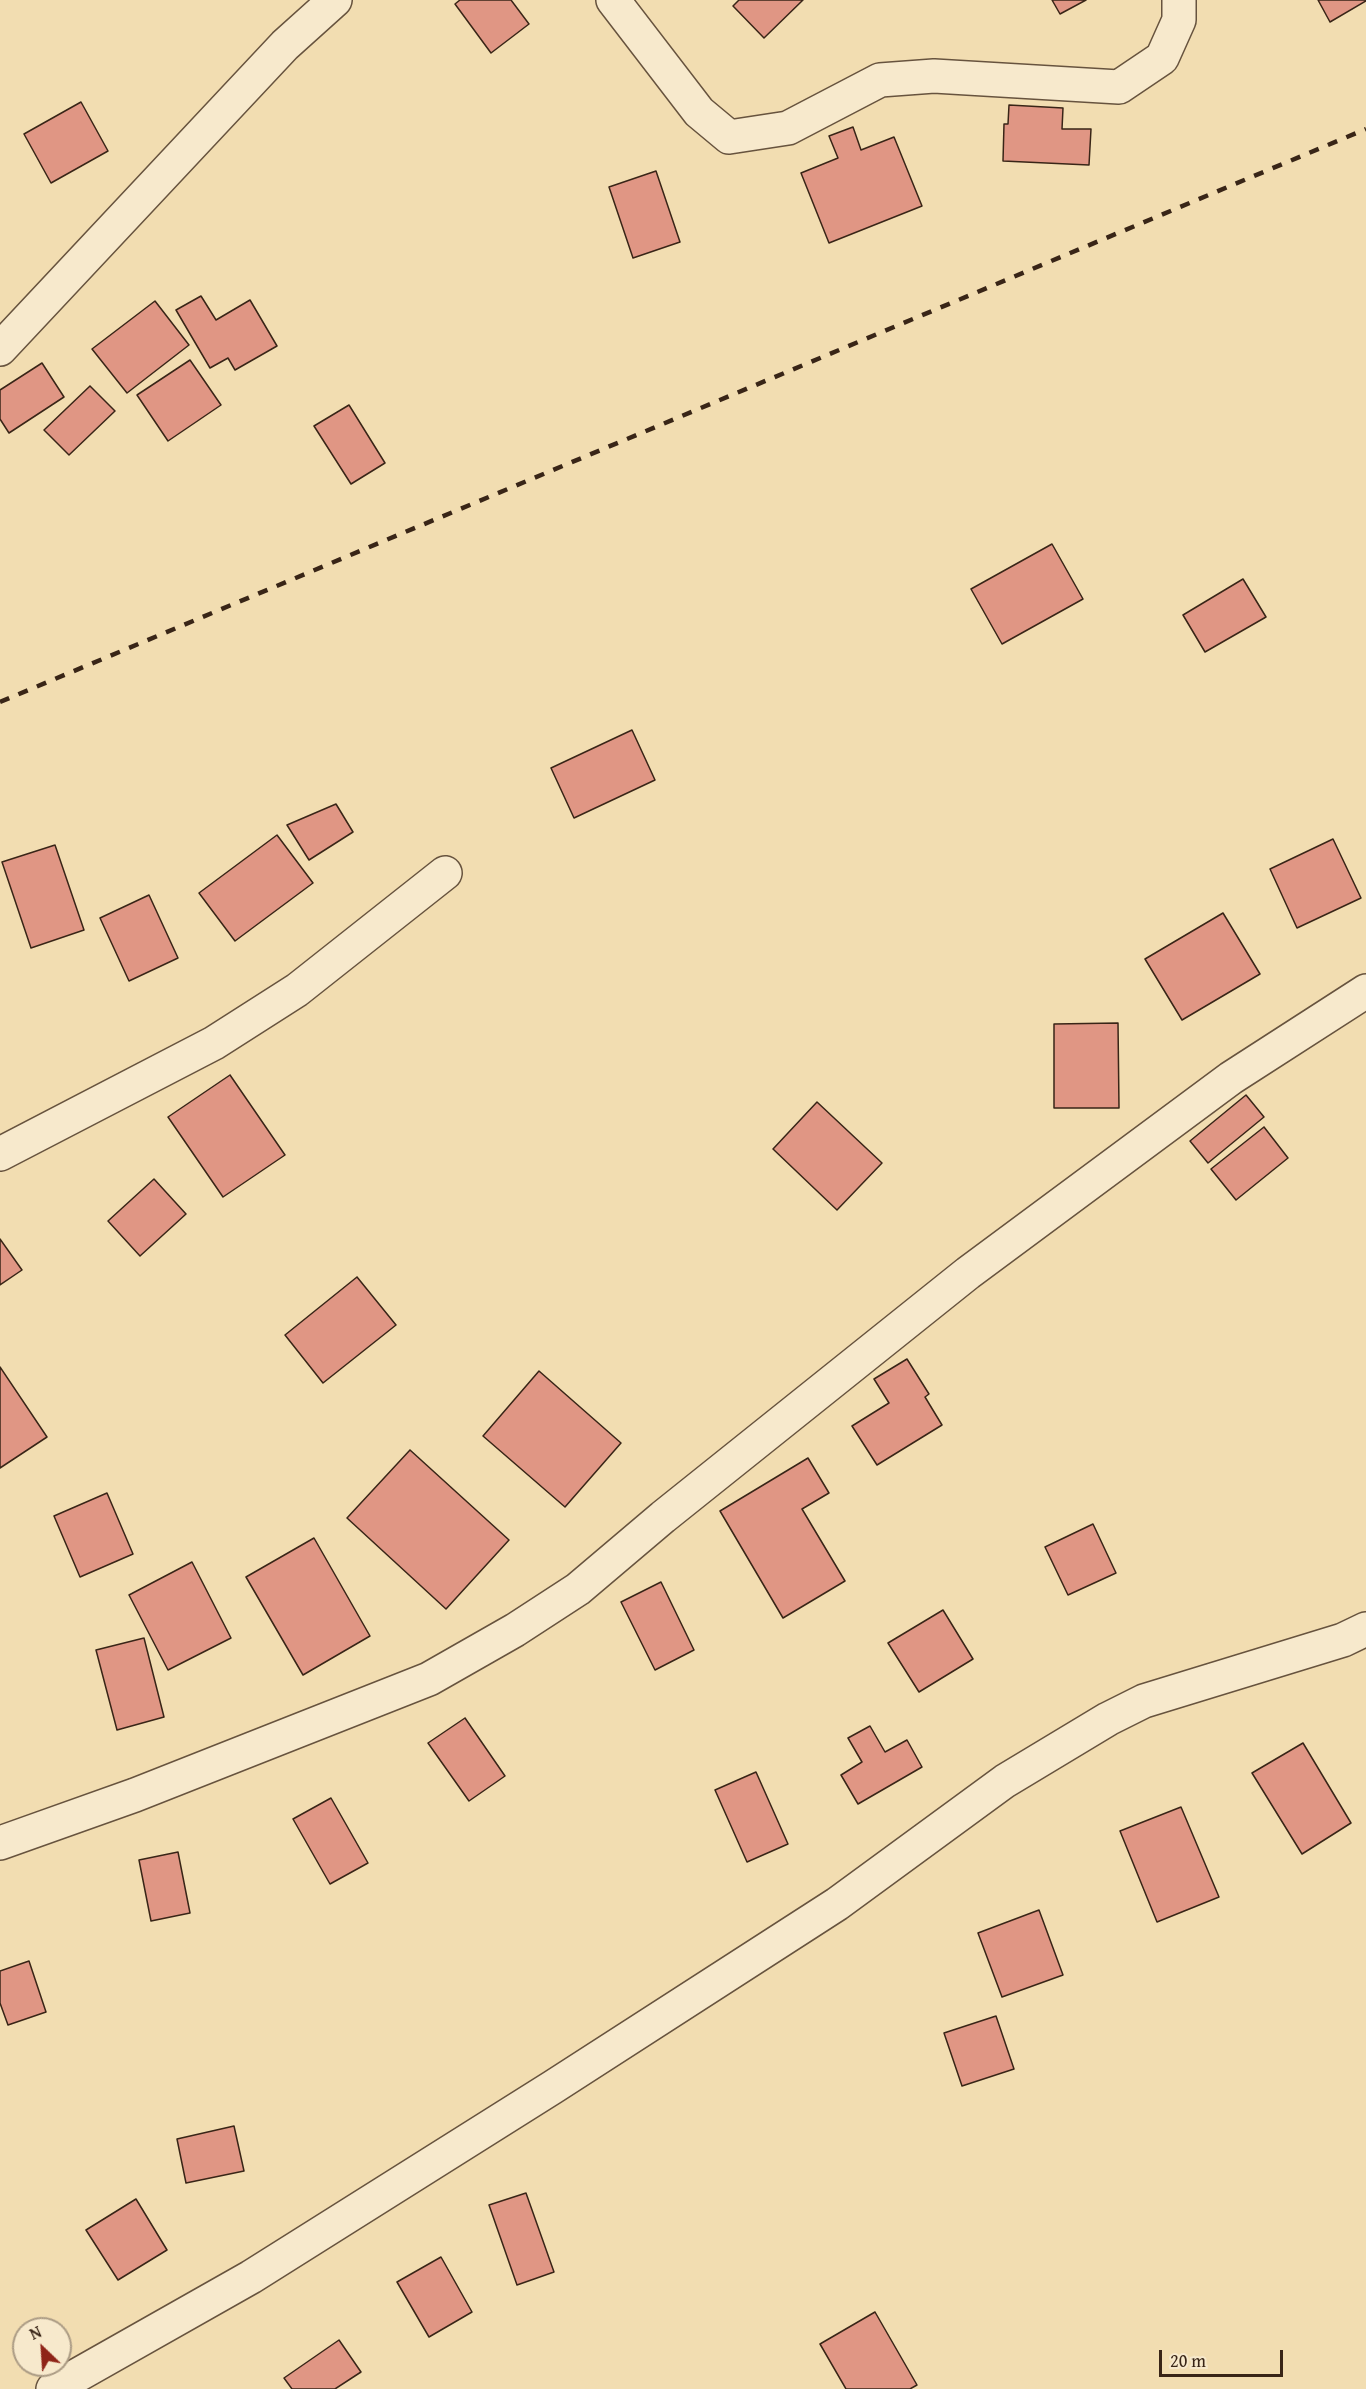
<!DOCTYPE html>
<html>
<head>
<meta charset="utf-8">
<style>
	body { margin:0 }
	#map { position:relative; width:1366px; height:2389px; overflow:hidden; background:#f2ddb1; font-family:"Gentium Book Plus",serif }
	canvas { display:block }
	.north { position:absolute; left:12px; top:2317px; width:60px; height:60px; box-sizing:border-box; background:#f7e9cc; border:2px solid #ab9b84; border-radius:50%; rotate:335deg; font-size:16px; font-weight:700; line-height:24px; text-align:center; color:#392517 }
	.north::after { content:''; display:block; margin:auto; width:21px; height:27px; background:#8f2418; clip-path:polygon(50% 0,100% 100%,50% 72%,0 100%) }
	.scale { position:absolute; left:1159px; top:2350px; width:124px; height:27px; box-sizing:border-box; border:3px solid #392517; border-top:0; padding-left:8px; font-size:18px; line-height:21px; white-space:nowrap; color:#392517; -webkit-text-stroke:4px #f7e9cc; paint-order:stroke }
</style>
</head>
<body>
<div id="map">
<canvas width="1366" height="2389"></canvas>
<div class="north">N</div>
<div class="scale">20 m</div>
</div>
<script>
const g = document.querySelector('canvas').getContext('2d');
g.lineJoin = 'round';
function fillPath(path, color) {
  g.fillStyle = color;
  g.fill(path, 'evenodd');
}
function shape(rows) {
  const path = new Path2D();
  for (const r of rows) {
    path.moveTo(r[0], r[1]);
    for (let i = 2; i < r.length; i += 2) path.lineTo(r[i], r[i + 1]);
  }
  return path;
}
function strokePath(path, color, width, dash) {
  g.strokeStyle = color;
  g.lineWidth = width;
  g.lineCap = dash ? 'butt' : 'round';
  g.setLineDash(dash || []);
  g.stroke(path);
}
const building = shape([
	[460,0,511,0,529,24,491,53,455,4,460,0],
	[739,0,803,0,764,38,733,6,739,0],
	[1052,0,1086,0,1060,14,1052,0],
	[1318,0,1366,0,1366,1,1330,22,1318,0],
	[81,102,108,151,51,183,24,134,81,102],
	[1009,105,1063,108,1062,129,1091,129,1089,165,1003,161,1004,124,1008,124,1009,105],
	[853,127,861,150,894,137,922,206,829,243,801,173,838,158,829,136,853,127],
	[656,171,680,242,633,258,609,187,656,171],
	[201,296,216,320,250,300,277,346,235,370,228,358,210,368,176,310,201,296],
	[155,301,189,345,127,393,92,349,155,301],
	[190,360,221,405,168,441,137,395,190,360],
	[42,363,64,397,9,433,0,419,0,390,42,363],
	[90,386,115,411,69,455,44,430,90,386],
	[349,405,385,463,351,484,314,426,349,405],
	[1052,544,1083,599,1002,644,971,589,1052,544],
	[1243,579,1266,617,1205,652,1183,615,1243,579],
	[632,730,655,780,574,818,551,768,632,730],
	[336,804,353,832,309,860,287,825,336,804],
	[277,835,313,883,235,941,199,893,277,835],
	[1333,839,1361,898,1297,928,1270,869,1333,839],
	[55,845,84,930,31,948,2,862,55,845],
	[149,895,178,958,129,981,100,918,149,895],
	[1223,913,1260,974,1182,1020,1145,959,1223,913],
	[1118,1023,1119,1108,1054,1108,1054,1024,1118,1023],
	[230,1075,285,1155,223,1197,168,1117,230,1075],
	[1246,1095,1264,1117,1208,1163,1190,1141,1246,1095],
	[817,1102,882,1163,837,1210,773,1149,817,1102],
	[1264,1127,1288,1158,1236,1200,1211,1169,1264,1127],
	[154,1179,186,1214,140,1256,108,1221,154,1179],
	[0,1239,22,1270,0,1285,0,1239],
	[357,1277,396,1325,323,1383,285,1335,357,1277],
	[907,1359,929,1394,925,1397,942,1425,877,1465,852,1426,889,1403,874,1379,907,1359],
	[0,1367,47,1437,0,1468,0,1367],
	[539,1371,621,1443,565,1507,483,1436,539,1371],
	[410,1450,509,1540,446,1609,347,1518,410,1450],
	[808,1458,829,1493,802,1509,845,1581,783,1618,720,1511,808,1458],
	[107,1493,133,1554,80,1577,54,1516,107,1493],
	[1093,1524,1116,1573,1068,1595,1045,1547,1093,1524],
	[314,1538,370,1636,303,1675,246,1577,314,1538],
	[192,1562,231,1638,168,1670,129,1595,192,1562],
	[661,1582,694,1650,655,1670,621,1602,661,1582],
	[943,1610,973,1659,919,1692,888,1643,943,1610],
	[144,1638,164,1717,117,1730,96,1650,144,1638],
	[465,1718,505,1776,469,1801,428,1743,465,1718],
	[870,1726,885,1752,907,1740,922,1767,858,1804,841,1775,862,1762,848,1738,870,1726],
	[1303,1743,1351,1823,1302,1854,1252,1773,1303,1743],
	[756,1772,788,1844,747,1862,715,1790,756,1772],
	[331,1798,368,1863,330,1884,293,1819,331,1798],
	[1181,1807,1219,1897,1157,1922,1120,1831,1181,1807],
	[178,1852,190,1913,151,1921,139,1860,178,1852],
	[1039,1910,1063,1975,1002,1997,978,1933,1039,1910],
	[29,1961,46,2012,8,2025,0,2003,0,1971,29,1961],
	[996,2016,1014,2069,962,2086,944,2033,996,2016],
	[234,2126,244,2171,186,2183,177,2139,234,2126],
	[526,2193,554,2272,517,2285,489,2205,526,2193],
	[136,2199,167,2250,118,2280,86,2230,136,2199],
	[441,2257,472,2312,429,2337,397,2282,441,2257],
	[875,2312,917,2385,910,2389,846,2389,820,2344,875,2312],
	[339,2340,361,2372,335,2389,292,2389,284,2378,339,2340]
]);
fillPath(building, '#e09684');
strokePath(building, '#392517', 1.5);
const minor = shape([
	[613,0,699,112,729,137,788,128,880,80,934,76,1119,87,1162,58,1179,20,1179,0],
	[0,349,285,45,335,0],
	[0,1154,214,1043,297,990,445,873],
	[0,1843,135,1795,429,1679,515,1630,578,1589,663,1517,968,1273,1231,1078,1366,991],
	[53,2389,251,2277,553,2087,837,1904,1005,1781,1108,1719,1144,1701,1343,1640,1366,1629]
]);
strokePath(minor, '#67533e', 36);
strokePath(minor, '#f7e9cc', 33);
strokePath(shape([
	[0,702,1366,129]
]), '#392517', 4.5, [10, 10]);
</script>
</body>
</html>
